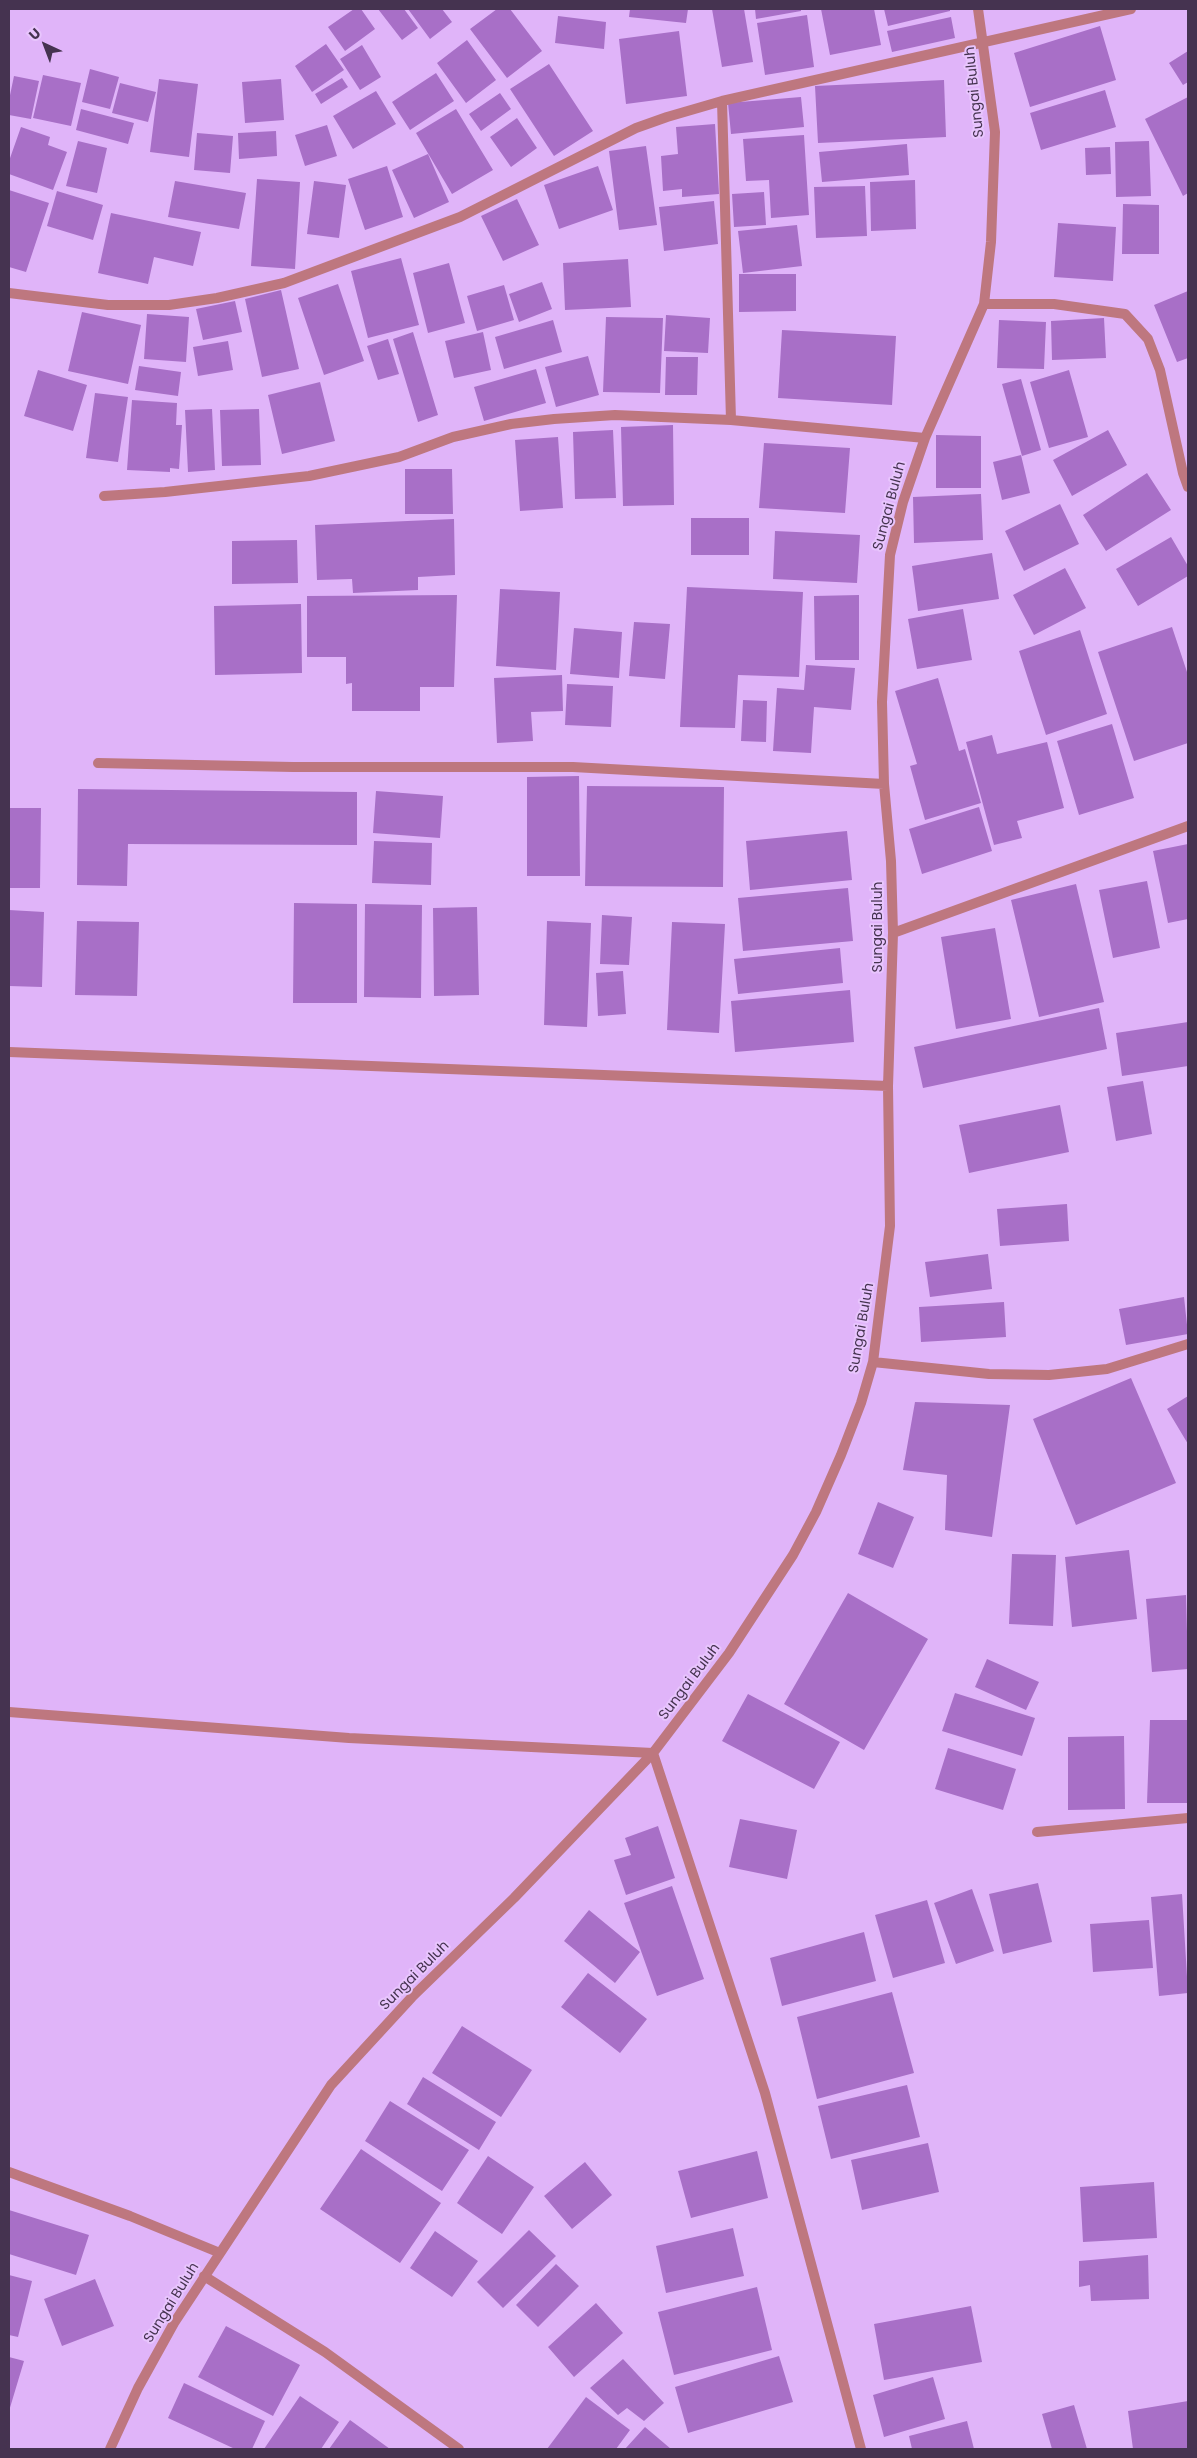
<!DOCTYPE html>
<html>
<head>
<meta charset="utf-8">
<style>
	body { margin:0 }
	#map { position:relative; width:1197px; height:2458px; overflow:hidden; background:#e0b4f9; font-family:Poppins,sans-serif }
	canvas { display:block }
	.frame { position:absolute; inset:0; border:10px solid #453350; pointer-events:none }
	.north { position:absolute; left:20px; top:20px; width:50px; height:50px; -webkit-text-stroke:4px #e8c5fd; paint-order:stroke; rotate:317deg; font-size:14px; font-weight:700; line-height:20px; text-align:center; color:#453350 }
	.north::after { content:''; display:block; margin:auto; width:18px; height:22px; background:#453350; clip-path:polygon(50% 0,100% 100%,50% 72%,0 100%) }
</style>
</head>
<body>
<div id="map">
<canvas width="1197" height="2458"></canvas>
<div class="frame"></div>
<div class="north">U</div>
</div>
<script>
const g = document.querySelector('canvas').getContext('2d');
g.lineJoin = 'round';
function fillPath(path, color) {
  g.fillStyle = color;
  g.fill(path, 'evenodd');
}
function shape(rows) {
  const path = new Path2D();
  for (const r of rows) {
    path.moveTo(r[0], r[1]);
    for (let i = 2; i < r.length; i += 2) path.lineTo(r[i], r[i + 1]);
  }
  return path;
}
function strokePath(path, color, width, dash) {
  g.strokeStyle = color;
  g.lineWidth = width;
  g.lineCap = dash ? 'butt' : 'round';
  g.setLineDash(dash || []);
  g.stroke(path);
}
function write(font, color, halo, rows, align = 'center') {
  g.font = font + ' Poppins,sans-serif';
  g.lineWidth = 4;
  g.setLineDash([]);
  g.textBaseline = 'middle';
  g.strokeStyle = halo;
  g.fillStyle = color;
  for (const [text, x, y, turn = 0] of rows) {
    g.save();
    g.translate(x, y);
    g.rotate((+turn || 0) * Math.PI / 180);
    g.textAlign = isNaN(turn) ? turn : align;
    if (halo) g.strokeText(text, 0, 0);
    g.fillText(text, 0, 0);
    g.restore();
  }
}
fillPath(shape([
	[354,9,361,9,375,29,345,51,328,27],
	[378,9,404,9,418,28,402,40],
	[408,9,442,9,452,22,430,39],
	[497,9,510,9,542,51,507,78,470,29],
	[630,9,688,9,686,23,629,17],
	[712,9,744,9,753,62,722,67],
	[755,9,801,9,801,11,756,19],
	[821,9,874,9,881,45,830,55],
	[884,9,950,9,950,11,888,26],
	[807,15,814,67,765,75,757,23],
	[558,16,606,22,604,49,555,43],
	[951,17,955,38,892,52,887,31],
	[1100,26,1116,80,1030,107,1014,53],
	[679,31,687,96,626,104,619,39],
	[467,40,496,80,466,103,437,63],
	[326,44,344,70,312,92,295,66],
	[362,45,381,77,360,90,340,59],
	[1188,51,1188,82,1183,85,1169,63],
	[549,64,593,131,554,156,510,89],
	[90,69,119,77,110,109,82,102],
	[436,73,454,101,410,130,392,102],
	[43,75,81,83,71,126,33,118],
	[14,76,39,81,31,119,9,115,9,100],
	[342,78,348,87,321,104,315,94],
	[159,79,198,84,189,157,150,152],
	[281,79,284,120,245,123,242,82],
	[944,80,946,137,818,143,815,86],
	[120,83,156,92,148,122,112,113],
	[1105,90,1116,127,1041,150,1030,113],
	[376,91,396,124,353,149,333,116],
	[500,93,511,109,481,131,469,114],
	[801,97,804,127,731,134,728,103],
	[1188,97,1188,193,1183,196,1145,119],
	[81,109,134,123,128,144,76,130],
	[456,109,493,170,452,194,416,133],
	[517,118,537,148,511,167,490,137],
	[715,124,719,194,682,197,682,189,663,191,661,156,678,154,676,127],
	[327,125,337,156,305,166,295,135],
	[21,127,50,137,48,145,67,152,53,190,9,174,9,161],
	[276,131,277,156,239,159,238,133],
	[197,133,233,136,230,173,194,170],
	[804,135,809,215,771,218,769,180,746,181,743,139],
	[78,141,107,148,97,193,66,186],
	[1149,141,1151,196,1116,197,1115,142],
	[907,144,909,175,822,182,819,152],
	[646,146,657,225,619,230,609,151],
	[1110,147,1111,174,1086,175,1085,148],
	[428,154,449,202,414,218,392,170],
	[387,166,403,217,365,230,348,179],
	[598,166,613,210,559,229,544,185],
	[257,179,300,182,295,269,251,266],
	[915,180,916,229,871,231,870,182],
	[175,181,246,193,239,229,168,217],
	[314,181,346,185,339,238,307,234],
	[865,186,867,236,816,238,814,187],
	[9,190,49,203,26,272,9,267],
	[57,191,103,205,93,240,47,226],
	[764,192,766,225,734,227,732,194],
	[517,199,539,245,503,261,481,216],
	[714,201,718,244,664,251,659,207],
	[1123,204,1159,205,1159,254,1122,254],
	[111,213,201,232,193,266,154,257,148,284,98,273],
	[1058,223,1116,227,1113,281,1054,277],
	[797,225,802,266,743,273,738,231],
	[401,258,419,325,368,338,351,271],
	[628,259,631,307,565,310,563,263],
	[449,263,465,323,428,333,413,273],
	[739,274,796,274,796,311,739,312],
	[542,282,552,309,519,322,509,294],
	[338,284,364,361,324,375,298,298],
	[504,285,514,320,477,331,467,296],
	[281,290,299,369,262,377,245,299],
	[1188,291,1188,358,1177,362,1154,305],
	[235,301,242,332,203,340,196,309],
	[82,312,141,325,128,384,68,371],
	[147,314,189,317,186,362,144,359],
	[666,315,710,318,708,353,664,351],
	[606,317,663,318,660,393,603,392],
	[1104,318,1106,358,1052,360,1051,321],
	[553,320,562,352,504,369,495,337],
	[999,320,1046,322,1044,369,997,368],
	[782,330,896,336,892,405,778,398],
	[413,332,438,415,418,422,393,339],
	[483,332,491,370,454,378,445,341],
	[388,339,399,374,378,380,367,346],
	[228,341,233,370,198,376,193,347],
	[588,356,599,395,556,407,545,367],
	[666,357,698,357,697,395,665,395],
	[139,366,181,372,178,396,135,390],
	[536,369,546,403,484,421,474,387],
	[38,370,87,385,73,431,24,416],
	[1069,370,1088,437,1049,448,1030,382],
	[1021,379,1041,450,1022,456,1002,384],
	[320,382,335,441,282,454,268,395],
	[95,393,128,397,118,462,86,458],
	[132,400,177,403,176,425,182,425,179,469,170,468,170,472,127,470],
	[212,409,215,470,188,472,185,410],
	[259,409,261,465,222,466,220,410],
	[673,425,674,505,623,506,621,427],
	[613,430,616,498,575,499,573,432],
	[1108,430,1127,465,1072,496,1053,460],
	[936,435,981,436,981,488,936,488],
	[558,437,563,508,520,511,515,440],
	[764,443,850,448,845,513,759,508],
	[1021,455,1030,493,1002,500,993,462],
	[405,469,452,469,453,514,405,514],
	[1147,473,1171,510,1106,551,1083,515],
	[981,494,983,540,914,543,913,497],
	[1060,504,1079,544,1024,571,1005,531],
	[691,518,749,518,749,555,691,555],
	[454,519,455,575,418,577,418,590,353,593,352,579,317,580,315,525],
	[775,531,860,535,857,583,773,579],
	[1171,537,1188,566,1188,576,1138,606,1116,569],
	[297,540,298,583,232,584,232,541],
	[992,553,999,599,918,611,912,566],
	[1065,568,1086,608,1034,635,1013,595],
	[687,587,803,592,799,677,738,675,735,728,680,727],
	[500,589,560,592,556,670,496,666],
	[457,595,454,687,420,687,420,711,352,711,352,683,346,684,346,657,307,657,307,596],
	[859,595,859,660,815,660,814,596],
	[301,604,302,673,215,675,214,606],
	[963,609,972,660,917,669,908,619],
	[634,622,670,624,665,679,629,676],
	[1172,627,1188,675,1188,743,1134,761,1098,652],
	[574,628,622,632,619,678,570,674],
	[1080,630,1107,714,1046,735,1019,651],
	[806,665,855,668,851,710,814,707,811,753,773,751,777,688,804,690],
	[562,675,563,711,531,712,533,741,497,743,494,678],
	[938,678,959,751,965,749,981,803,925,820,910,766,917,764,895,691],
	[567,684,613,686,611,727,565,725],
	[743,700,767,701,766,742,741,741],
	[1112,724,1134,798,1079,815,1057,741],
	[992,735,997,754,1047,742,1064,808,1017,821,1022,838,994,845,966,742],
	[579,776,580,876,527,876,527,777],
	[587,786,724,787,723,887,585,886],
	[78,789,357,792,357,845,128,844,127,886,77,885],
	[376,791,443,796,440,838,373,833],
	[979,807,992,851,922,874,909,829],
	[9,808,41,808,40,888,9,888],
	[847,831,852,880,750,890,746,841],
	[374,841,432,843,431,885,372,883],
	[1188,844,1188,919,1168,923,1153,851],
	[1147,881,1160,948,1113,958,1099,890],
	[1076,884,1104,1002,1039,1017,1011,900],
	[848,888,853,941,743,951,738,898],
	[294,903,357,904,357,1003,293,1003],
	[365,904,422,905,421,998,364,997],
	[477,907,479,995,434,996,433,908],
	[9,910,44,912,42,987,9,986],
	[602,915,632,917,629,965,600,964],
	[77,921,139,922,137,996,75,995],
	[547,921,591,923,587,1027,544,1025],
	[672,922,725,924,719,1033,667,1030],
	[995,928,1011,1019,956,1029,941,937],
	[840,948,843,983,738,994,734,959],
	[623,971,626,1014,598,1016,596,973],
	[850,990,854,1042,735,1052,731,1001],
	[1099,1008,1107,1049,923,1088,914,1047],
	[1188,1022,1188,1066,1122,1076,1116,1033],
	[1143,1081,1152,1134,1116,1141,1107,1087],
	[1060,1105,1069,1152,969,1173,959,1125],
	[1067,1204,1069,1241,1000,1246,997,1209],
	[988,1254,992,1289,930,1297,925,1262],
	[1184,1297,1188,1334,1126,1345,1119,1309],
	[1004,1302,1006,1337,921,1342,919,1307],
	[1131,1378,1176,1483,1076,1525,1033,1419],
	[1188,1396,1188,1444,1167,1409],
	[915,1402,1010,1405,992,1537,945,1530,947,1475,903,1470],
	[878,1502,914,1517,893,1568,858,1554],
	[1129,1550,1137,1619,1072,1627,1065,1557],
	[1012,1554,1056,1555,1053,1626,1009,1624],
	[848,1593,928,1639,864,1750,784,1704],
	[1186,1595,1188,1669,1152,1672,1146,1599],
	[987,1659,1039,1682,1026,1710,975,1687],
	[955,1693,1035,1718,1022,1756,942,1731],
	[748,1694,840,1742,814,1789,722,1741],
	[1150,1720,1188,1720,1188,1803,1147,1803],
	[1124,1736,1125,1809,1068,1810,1068,1737],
	[948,1748,1016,1769,1003,1810,935,1789],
	[740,1819,797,1830,787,1879,729,1867],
	[658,1826,675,1878,626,1895,614,1860,631,1855,625,1838],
	[1038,1883,1052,1942,1003,1954,989,1894],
	[672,1886,704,1979,657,1996,624,1903],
	[972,1889,994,1951,956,1964,934,1903],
	[1182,1894,1188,1993,1159,1996,1151,1897],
	[927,1900,945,1963,893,1978,875,1915],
	[589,1910,640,1952,615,1983,564,1941],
	[1149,1920,1153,1968,1093,1972,1090,1924],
	[864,1932,876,1981,782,2006,770,1958],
	[588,1973,647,2019,620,2053,561,2007],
	[892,1992,914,2073,817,2099,797,2017],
	[462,2026,532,2070,501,2117,432,2073],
	[423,2077,496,2122,479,2150,407,2104],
	[907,2085,920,2137,831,2159,818,2106],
	[390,2101,469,2150,442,2191,365,2141],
	[928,2143,939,2192,862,2210,851,2160],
	[361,2149,441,2203,400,2263,320,2209],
	[757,2151,768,2198,691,2218,678,2171],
	[488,2156,534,2187,502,2234,457,2203],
	[585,2162,612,2195,572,2229,544,2196],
	[1154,2182,1157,2238,1083,2242,1080,2187],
	[9,2210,89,2235,76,2275,9,2254],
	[733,2228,744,2276,666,2293,656,2246],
	[529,2230,556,2256,503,2308,477,2282],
	[435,2231,478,2261,452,2297,410,2268],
	[1148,2255,1149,2299,1091,2301,1090,2285,1079,2287,1079,2261],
	[556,2264,579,2286,538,2327,516,2305],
	[9,2275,32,2281,18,2337,9,2335],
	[95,2279,114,2326,62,2346,44,2299],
	[757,2287,772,2350,674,2375,658,2312],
	[596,2303,623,2333,574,2377,548,2347],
	[971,2306,982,2362,884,2380,874,2324],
	[226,2326,300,2365,273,2416,198,2377],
	[779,2356,793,2402,688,2433,675,2387],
	[9,2357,24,2361,9,2411],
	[623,2359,664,2403,644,2421,627,2408,618,2415,590,2388],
	[933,2377,945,2419,884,2437,873,2395],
	[184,2383,265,2421,252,2449,235,2449,168,2418],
	[300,2396,339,2422,321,2449,264,2449],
	[586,2397,630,2430,616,2449,547,2449],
	[1188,2401,1188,2448,1133,2449,1128,2411],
	[1074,2405,1087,2449,1052,2449,1042,2414],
	[350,2420,390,2449,329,2449],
	[967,2421,974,2449,912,2449,909,2436],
	[645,2427,671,2449,625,2449]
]), '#a86fc7');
strokePath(shape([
	[722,101,731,420],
	[9,293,108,305,169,305,217,298,284,283,460,217,636,128,667,117,722,101,1131,9],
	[984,304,1054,304,1125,314,1148,339,1160,370,1183,473,1188,487],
	[104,496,165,492,309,476,399,457,453,437,511,424,554,419,615,415,731,420,925,438],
	[98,763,293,767,573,767,884,784],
	[893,933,1188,826],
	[9,1052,888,1086],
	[873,1362,989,1374,1049,1375,1107,1369,1188,1344],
	[9,1712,349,1738,653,1753,765,2093,861,2449],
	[1037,1832,1188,1818],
	[9,2172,130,2216,220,2253],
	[204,2276,325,2352,459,2449],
	[110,2449,138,2388,174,2323,331,2085,412,1997,514,1898,653,1753,729,1653,793,1555,816,1512,841,1455,861,1403,873,1362,890,1226,888,1086,893,933,891,861,884,784,882,702,890,555,903,502,925,438,984,304,991,242,995,132,978,9]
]), '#be777f', 10);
write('14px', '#453350', '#e8c5fd', [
	["Sungai Buluh",975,92,-96],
	["Sungai Buluh",890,506,-75],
	["Sungai Buluh",878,927,-90],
	["Sungai Buluh",862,1328,-80],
	["Sungai Buluh",690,1682,-53],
	["Sungai Buluh",415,1976,-45],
	["Sungai Buluh",172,2303,-58]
]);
</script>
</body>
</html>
